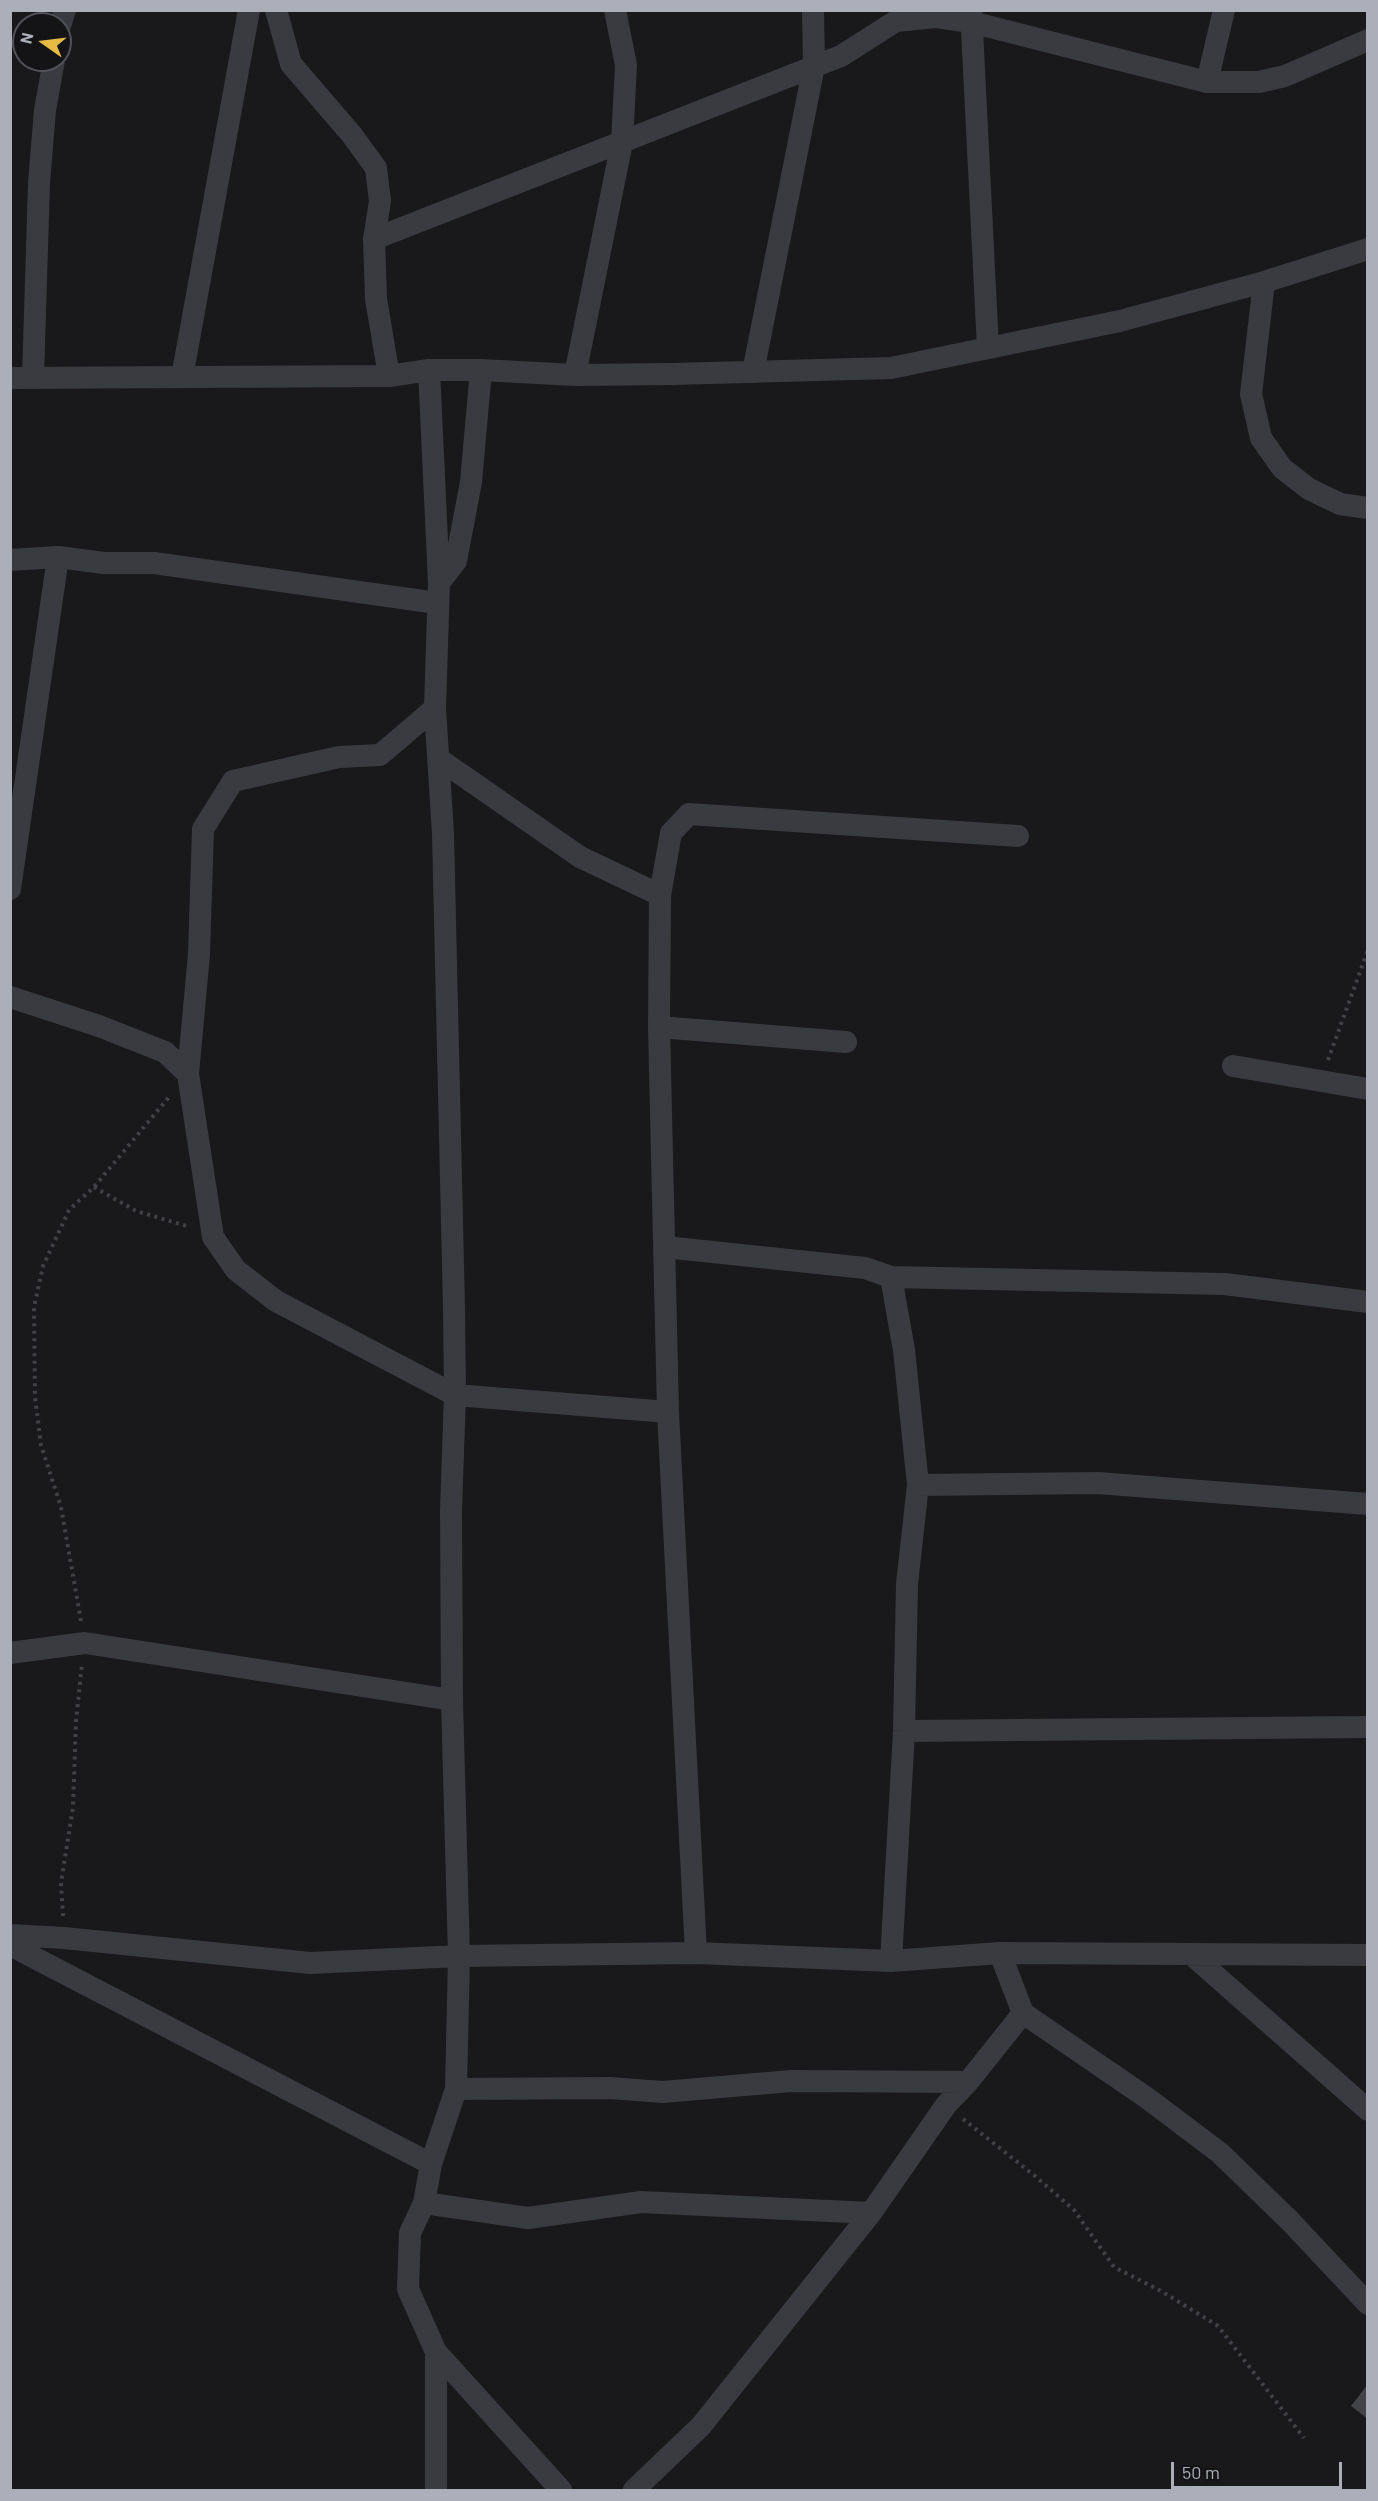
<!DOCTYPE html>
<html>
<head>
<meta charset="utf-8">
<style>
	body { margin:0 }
	#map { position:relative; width:1378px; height:2501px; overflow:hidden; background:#19191b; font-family:Barlow,sans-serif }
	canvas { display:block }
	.frame { position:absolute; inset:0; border:12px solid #acafba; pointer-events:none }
	.north { position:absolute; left:12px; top:12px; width:60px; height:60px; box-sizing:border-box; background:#141416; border:2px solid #515258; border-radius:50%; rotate:284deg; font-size:16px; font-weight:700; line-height:24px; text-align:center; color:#acafba }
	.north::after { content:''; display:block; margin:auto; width:21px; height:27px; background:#e7ba45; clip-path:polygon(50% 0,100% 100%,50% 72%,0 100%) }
	.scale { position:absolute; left:1171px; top:2462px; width:171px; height:27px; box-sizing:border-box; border:3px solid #acafba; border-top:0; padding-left:8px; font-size:18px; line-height:21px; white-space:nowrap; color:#acafba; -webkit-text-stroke:4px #141416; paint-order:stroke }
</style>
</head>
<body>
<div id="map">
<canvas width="1378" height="2501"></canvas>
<div class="frame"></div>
<div class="north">N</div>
<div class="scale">50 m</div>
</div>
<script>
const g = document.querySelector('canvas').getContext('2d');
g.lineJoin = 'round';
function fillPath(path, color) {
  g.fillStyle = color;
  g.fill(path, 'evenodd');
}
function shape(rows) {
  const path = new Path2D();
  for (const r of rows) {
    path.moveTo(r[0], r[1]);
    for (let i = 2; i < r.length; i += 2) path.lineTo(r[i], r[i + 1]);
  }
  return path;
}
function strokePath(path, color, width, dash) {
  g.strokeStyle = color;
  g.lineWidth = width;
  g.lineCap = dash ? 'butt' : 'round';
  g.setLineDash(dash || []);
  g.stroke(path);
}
fillPath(shape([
	[1368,2384,1368,2419,1351,2406]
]), '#434448');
strokePath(shape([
	[1328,1060,1368,950],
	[94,1187,136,1211,190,1227],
	[81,1621,61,1507,41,1445,35,1397,34,1307,43,1266,69,1210,94,1187,169,1097],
	[63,1916,61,1883,73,1807,76,1721,82,1664],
	[963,2119,1035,2176,1074,2210,1114,2267,1161,2291,1218,2326,1304,2438]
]), '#404247', 4, [3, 4.5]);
strokePath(shape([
	[276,10,291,64,352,135,376,168,380,201,374,239,376,299,389,376],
	[971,10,988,348],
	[60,26,65,10],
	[1207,82,1224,10],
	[374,239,841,56,896,21,936,17,971,22,1207,82,1259,82,1285,76,1368,40],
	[1264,282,1251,394,1261,438,1282,468,1309,489,1340,504,1368,508],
	[429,370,439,583,435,708,443,834,454,1308,455,1395,451,1510,452,1700,459,1956,456,2089],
	[753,372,814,66,813,10],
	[575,375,622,142,626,65,615,10],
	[182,377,249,10],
	[10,378,389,376,429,370,481,370,575,375,673,374,891,368,1120,321,1264,282,1368,249],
	[33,378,39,183,45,110,54,60],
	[10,560,58,557,104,563,154,563,437,603],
	[439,583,456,561,471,482,481,370],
	[435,708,380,755,339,757,233,781,203,829,199,954,188,1074,213,1237,236,1270,276,1301,455,1395,668,1412],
	[439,759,580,857,660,895,659,1027,668,1412,696,1953],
	[10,889,58,557],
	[660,895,671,833,689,814,1018,836],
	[10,997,99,1026,165,1052,188,1074],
	[659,1027,846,1042],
	[1233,1066,1368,1089],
	[665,1247,865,1268,891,1277,904,1350,918,1485,907,1584,904,1731,891,1961],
	[891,1277,1225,1284,1368,1302],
	[918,1485,1098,1483,1368,1504],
	[10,1653,85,1643,452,1700],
	[904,1731,1368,1727],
	[10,1935,64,1938,310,1963,459,1956,696,1953,891,1961,1000,1953,1368,1955],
	[10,1945,431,2164],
	[1191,1954,1368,2110],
	[1023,2013,1147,2098,1220,2153,1290,2221,1368,2304],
	[424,2203,528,2218,641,2202,871,2213],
	[436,2352,561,2490],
	[436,2490,436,2352,408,2289,410,2233,424,2203,431,2164,456,2089,610,2088,663,2092,791,2081,968,2082],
	[634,2490,701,2426,871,2213,946,2105,968,2082,1023,2013,1000,1953]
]), '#3a3b40', 22);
</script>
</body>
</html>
